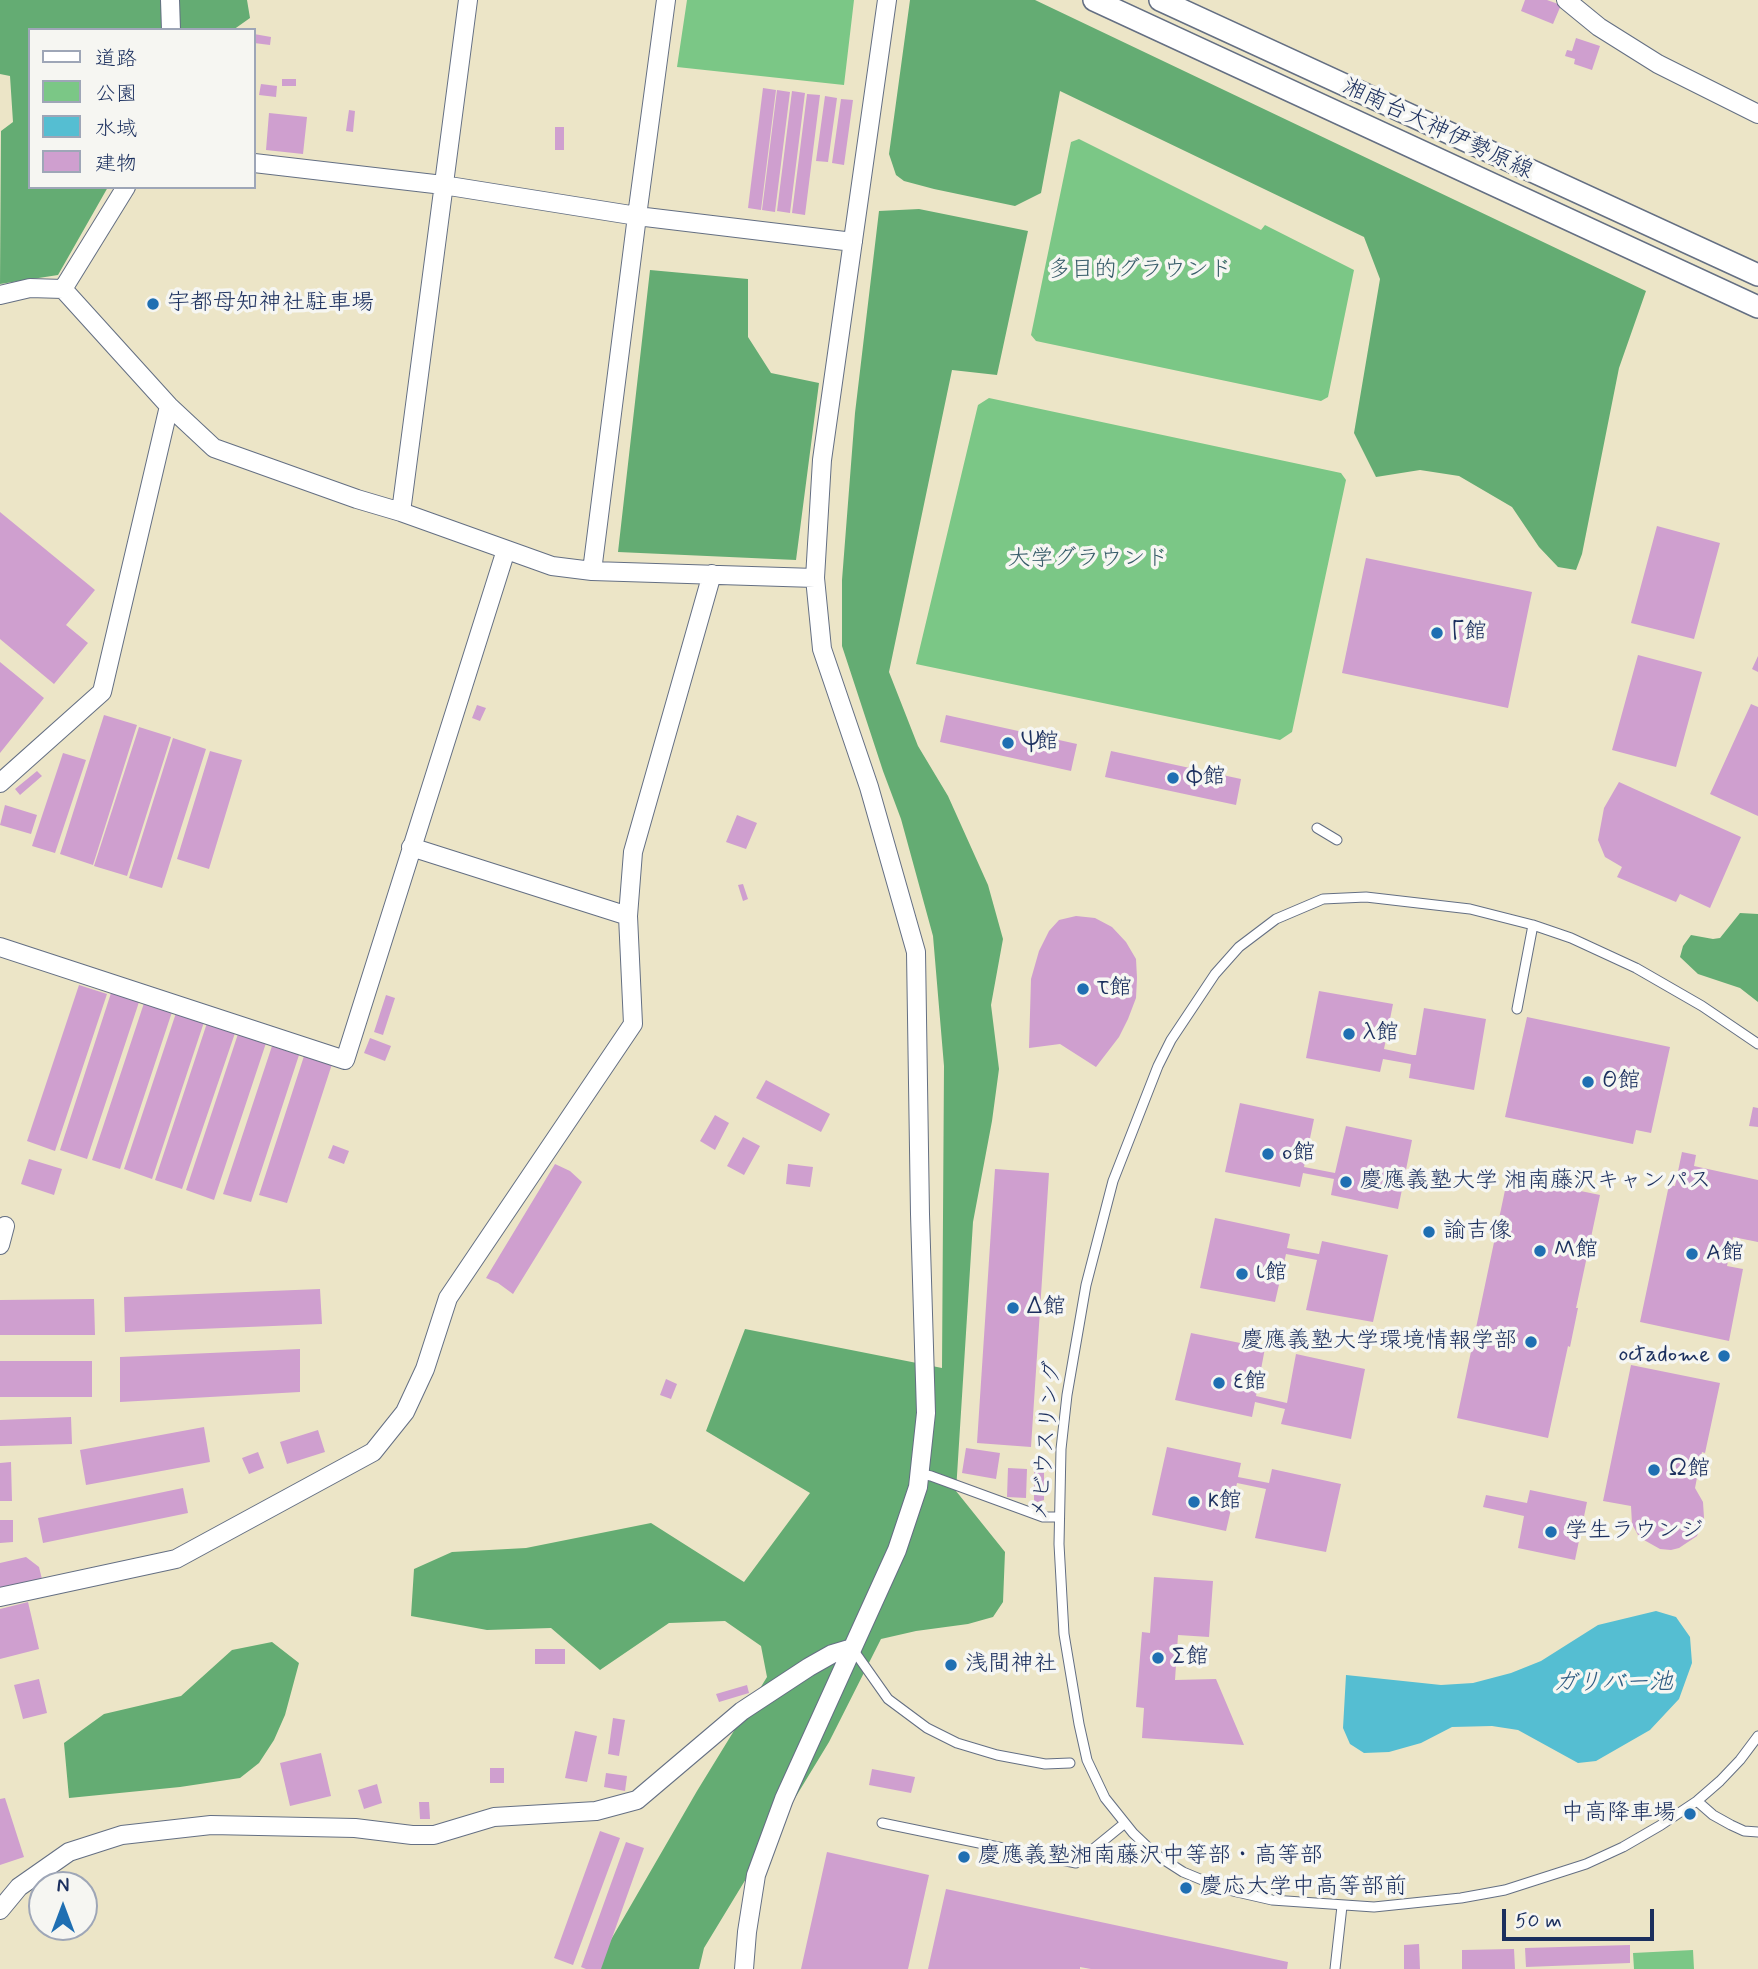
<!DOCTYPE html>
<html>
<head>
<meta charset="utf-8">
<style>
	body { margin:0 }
	#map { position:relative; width:1758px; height:1969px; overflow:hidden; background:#ece5c7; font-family:Mynerve,"Klee One",sans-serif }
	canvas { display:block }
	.legend { position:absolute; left:28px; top:28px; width:228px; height:161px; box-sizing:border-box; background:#f6f6f2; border:2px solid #9ea6b7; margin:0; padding:9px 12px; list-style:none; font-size:21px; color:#1b2f5e }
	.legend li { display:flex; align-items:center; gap:14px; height:35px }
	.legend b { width:35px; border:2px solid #9ea6b7 }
	.north { position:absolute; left:28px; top:1871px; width:70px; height:70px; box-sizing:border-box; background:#f6f6f2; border:2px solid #9ea6b7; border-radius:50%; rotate:0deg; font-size:19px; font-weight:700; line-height:28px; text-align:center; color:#1b2f5e }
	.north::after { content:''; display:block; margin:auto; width:24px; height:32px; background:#1f6fb2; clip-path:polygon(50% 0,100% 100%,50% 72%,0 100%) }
	.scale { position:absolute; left:1502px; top:1909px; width:152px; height:32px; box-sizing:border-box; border:4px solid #1b2f5e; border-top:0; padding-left:9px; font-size:21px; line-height:24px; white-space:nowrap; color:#1b2f5e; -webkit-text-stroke:5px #f6f6f2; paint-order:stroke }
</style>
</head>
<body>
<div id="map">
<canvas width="1758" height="1969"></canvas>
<ul class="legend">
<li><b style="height:9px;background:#fff"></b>道路</li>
<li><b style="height:19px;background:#7bc786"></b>公園</li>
<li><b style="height:19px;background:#55bed2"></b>水域</li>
<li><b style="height:19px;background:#cf9fcf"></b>建物</li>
</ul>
<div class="north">N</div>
<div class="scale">50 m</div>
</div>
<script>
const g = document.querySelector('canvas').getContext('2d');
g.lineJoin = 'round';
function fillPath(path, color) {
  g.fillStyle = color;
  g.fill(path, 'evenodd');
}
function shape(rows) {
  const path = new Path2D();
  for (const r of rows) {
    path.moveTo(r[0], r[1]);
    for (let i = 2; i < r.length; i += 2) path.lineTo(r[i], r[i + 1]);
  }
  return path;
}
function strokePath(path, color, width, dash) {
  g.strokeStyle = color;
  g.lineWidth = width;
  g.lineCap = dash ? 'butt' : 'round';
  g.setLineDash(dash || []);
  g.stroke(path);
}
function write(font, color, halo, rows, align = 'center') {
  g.font = font + ' Mynerve,"Klee One",sans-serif';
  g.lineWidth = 7;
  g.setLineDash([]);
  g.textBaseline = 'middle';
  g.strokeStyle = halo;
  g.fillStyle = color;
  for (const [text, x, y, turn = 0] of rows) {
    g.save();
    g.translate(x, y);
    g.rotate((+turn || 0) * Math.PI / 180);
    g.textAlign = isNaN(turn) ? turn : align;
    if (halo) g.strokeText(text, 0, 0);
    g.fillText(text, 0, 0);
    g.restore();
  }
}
fillPath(shape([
	[687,0,854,0,844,85,677,67],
	[1079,139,1261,230,1265,225,1354,270,1328,397,1321,401,1036,341,1031,335,1071,142],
	[989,398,1341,473,1346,480,1292,732,1280,740,916,664,978,405],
	[1693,1950,1694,1969,1634,1969,1633,1953]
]), '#7bc786');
fillPath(shape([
	[0,0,247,0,250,18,233,30,30,30,30,187,108,187,58,275,0,284,1,131,13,122,10,76,0,74],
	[910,0,1035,0,1646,291,1619,368,1582,554,1576,570,1558,567,1539,547,1512,507,1459,476,1420,470,1376,477,1354,433,1380,279,1364,237,1060,91,1041,193,1015,206,934,189,904,181,896,175,889,154],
	[919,209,1028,231,997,375,952,370,889,672,918,746,948,796,988,885,1003,939,991,1005,999,1069,992,1121,973,1222,956,1491,1005,1552,1003,1602,993,1617,968,1624,916,1631,881,1639,829,1742,704,1948,699,1969,594,1969,697,1791,767,1677,761,1646,725,1621,669,1623,600,1670,551,1628,487,1630,411,1616,414,1569,452,1552,526,1548,651,1523,744,1582,810,1493,706,1431,745,1329,942,1368,944,1066,933,936,901,819,883,771,842,646,842,580,855,413,879,211],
	[650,270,748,279,748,337,771,373,819,383,796,560,618,552],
	[1740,913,1758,914,1758,1002,1740,988,1698,974,1680,957,1683,946,1691,935,1713,939,1720,938],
	[272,1642,299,1663,285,1715,274,1740,259,1763,240,1778,180,1787,69,1798,64,1743,104,1714,181,1696,232,1650]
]), '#64ac73');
fillPath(shape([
	[1656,1611,1676,1617,1690,1637,1692,1663,1679,1699,1650,1730,1596,1761,1578,1763,1518,1730,1492,1726,1452,1727,1421,1743,1389,1752,1364,1753,1350,1744,1343,1728,1346,1675,1441,1685,1473,1683,1511,1673,1541,1661,1598,1625]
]), '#55bed2');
fillPath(shape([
	[1525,0,1547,0,1561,5,1553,24,1521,11],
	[254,34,271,37,270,45,254,43],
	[1576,38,1600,46,1592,70,1574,64,1575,59,1565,56,1567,50,1572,51],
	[282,79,296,79,296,86,282,86],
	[261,84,277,86,276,97,259,95],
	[763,88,776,90,761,210,748,208],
	[777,90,790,92,775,212,762,210],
	[792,91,805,93,790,213,777,211],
	[807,94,820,95,805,215,792,213],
	[825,96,837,98,828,162,816,161],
	[841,99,853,100,844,165,832,163],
	[349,110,355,111,353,132,346,131],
	[269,113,307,117,303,154,266,150],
	[555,127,564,127,564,150,555,150],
	[0,512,95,590,66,625,88,643,54,684,0,639],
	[1657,526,1720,543,1694,639,1631,623],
	[1366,558,1532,592,1508,708,1342,673],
	[1638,655,1702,672,1676,767,1612,750],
	[1758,656,1758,672,1752,669],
	[0,662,44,698,0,753],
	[1751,704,1758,707,1758,816,1710,794],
	[477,705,486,708,480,721,472,718],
	[104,715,137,725,93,865,60,854],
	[946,715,1077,744,1071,771,940,742],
	[139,727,171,737,127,876,94,866],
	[173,738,206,749,162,888,129,878],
	[210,751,242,760,209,869,177,859],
	[1111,751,1241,779,1236,805,1105,777],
	[63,753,86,760,55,853,32,846],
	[37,771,42,776,20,795,15,789],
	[1619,782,1741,837,1710,908,1680,894,1676,902,1617,877,1622,867,1605,857,1598,840,1604,808],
	[5,805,37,815,31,834,0,825],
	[737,815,757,823,746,849,726,842],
	[743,884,748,899,743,901,738,885],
	[1076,916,1095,918,1112,927,1126,942,1136,959,1137,978,1136,998,1128,1019,1119,1037,1096,1067,1060,1044,1029,1048,1031,979,1039,951,1049,931,1059,920],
	[79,985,107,994,55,1151,27,1141],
	[1319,991,1393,1004,1384,1049,1413,1055,1416,1055,1424,1008,1486,1019,1474,1090,1409,1078,1411,1064,1383,1059,1380,1072,1306,1058],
	[111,993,139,1002,87,1159,60,1150],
	[386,995,395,998,383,1035,374,1032],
	[144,1003,172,1012,120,1169,92,1160],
	[176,1013,204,1022,152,1179,124,1169],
	[1527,1017,1670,1047,1651,1133,1636,1130,1633,1144,1505,1117],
	[207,1023,235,1033,182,1189,155,1180],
	[238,1034,266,1043,214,1200,186,1190],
	[370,1038,391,1046,385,1061,364,1053],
	[272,1046,299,1055,251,1202,223,1194],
	[304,1056,332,1064,287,1203,259,1195],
	[766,1080,830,1114,821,1132,756,1098],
	[1240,1103,1314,1119,1304,1167,1335,1173,1346,1126,1412,1140,1398,1209,1331,1195,1334,1179,1303,1173,1300,1187,1225,1172],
	[1753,1107,1758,1108,1758,1127,1749,1126],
	[715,1115,729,1123,715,1150,700,1141],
	[743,1137,760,1146,744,1175,727,1166],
	[333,1145,349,1151,344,1164,328,1158],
	[1682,1152,1696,1155,1694,1166,1758,1180,1758,1242,1733,1237,1727,1266,1743,1269,1729,1341,1640,1322,1669,1185,1675,1186],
	[29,1159,62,1169,54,1195,21,1184],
	[555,1164,570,1171,582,1182,513,1294,498,1283,486,1278],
	[788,1164,813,1167,810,1187,786,1184],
	[995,1169,1049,1173,1031,1447,977,1443],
	[1508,1176,1600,1195,1576,1308,1578,1308,1570,1347,1568,1346,1548,1438,1457,1418],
	[1215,1218,1290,1234,1287,1248,1319,1254,1322,1241,1388,1255,1373,1322,1306,1310,1317,1260,1286,1254,1275,1302,1200,1288],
	[320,1289,322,1324,125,1332,124,1297],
	[94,1299,95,1335,0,1335,0,1300],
	[1191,1333,1265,1348,1256,1396,1287,1403,1296,1354,1365,1369,1351,1439,1281,1424,1285,1409,1255,1402,1252,1417,1175,1400],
	[300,1349,300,1392,120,1402,120,1357],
	[0,1361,92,1361,92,1397,0,1397],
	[1631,1365,1720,1383,1705,1453,1702,1452,1695,1488,1703,1502,1704,1518,1697,1536,1679,1548,1671,1550,1660,1549,1644,1540,1638,1535,1632,1524,1631,1506,1603,1501],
	[666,1379,677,1384,671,1399,660,1395],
	[71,1417,72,1444,0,1446,0,1420],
	[204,1427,210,1462,86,1485,80,1450],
	[318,1430,325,1452,287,1464,280,1442],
	[1167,1447,1241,1463,1238,1477,1269,1483,1272,1469,1341,1484,1326,1552,1255,1538,1266,1489,1237,1483,1226,1531,1152,1515],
	[966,1448,1000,1453,996,1479,962,1473],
	[258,1452,264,1468,249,1474,242,1458],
	[11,1462,12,1501,0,1501,0,1463],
	[1034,1467,1044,1467,1044,1500,1034,1503],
	[1008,1468,1027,1469,1026,1498,1007,1497],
	[183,1488,188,1513,43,1543,38,1518],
	[1530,1490,1587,1502,1575,1560,1518,1548,1524,1516,1483,1507,1486,1495,1527,1503],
	[0,1520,13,1520,13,1542,0,1543],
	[26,1557,39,1567,42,1579,0,1588,0,1563],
	[1154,1577,1213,1581,1209,1637,1178,1635,1175,1680,1216,1679,1244,1745,1142,1738,1144,1708,1136,1707,1142,1632,1150,1633],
	[28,1602,39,1649,0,1659,0,1609],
	[535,1649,565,1649,565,1664,535,1664],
	[946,1659,958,1660,956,1670,945,1669],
	[39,1679,47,1713,23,1719,14,1685],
	[747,1685,749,1693,719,1702,716,1694],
	[613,1718,625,1720,619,1756,608,1754],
	[575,1731,597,1736,587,1782,565,1778],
	[321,1753,331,1796,290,1806,280,1763],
	[490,1768,504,1768,504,1783,490,1783],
	[872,1769,915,1777,911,1793,869,1785],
	[606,1773,627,1776,625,1791,604,1787],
	[377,1784,382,1803,364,1809,358,1790],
	[5,1798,24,1857,0,1865,0,1799],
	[419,1802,429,1802,430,1819,420,1819],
	[600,1831,620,1838,573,1965,554,1958],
	[626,1842,644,1848,601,1969,586,1969,581,1967],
	[827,1852,929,1875,908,1969,801,1969],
	[946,1889,1288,1962,1287,1969,1091,1969,1080,1967,1080,1969,928,1969],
	[1419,1944,1420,1969,1404,1969,1404,1945],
	[1630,1945,1630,1963,1526,1967,1525,1948],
	[1514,1949,1515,1969,1462,1969,1462,1950]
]), '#cf9fcf');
const service = shape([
	[1317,828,1337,840],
	[1517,1009,1533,925],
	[1758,1044,1702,1006,1636,968,1571,938,1533,925,1470,909,1366,897,1323,899,1276,919,1239,947,1215,974,1171,1040,1158,1066,1113,1181,1086,1285,1067,1395,1061,1449,1059,1544,1064,1634,1079,1724,1087,1760,1105,1798,1133,1833,1155,1854,1183,1872,1224,1889,1272,1900,1374,1907,1461,1898,1505,1890,1586,1864,1623,1847,1661,1825,1697,1801,1720,1781,1740,1760,1758,1736],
	[918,1473,931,1476,1043,1517,1059,1517],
	[852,1648,888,1699,927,1728,957,1743,997,1755,1045,1764,1070,1763],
	[1697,1801,1713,1815,1731,1825,1744,1831,1758,1832],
	[882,1823,1076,1863,1125,1823],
	[1335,1969,1342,1906]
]);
const minor = shape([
	[170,0,171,30],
	[1566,0,1599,27,1658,64,1758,114],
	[254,163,443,185,637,216,853,242],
	[63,289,126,187],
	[0,295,30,288,63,289,169,406,214,448,357,499,401,512,552,566,592,571,815,578],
	[401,512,468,0],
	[592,571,637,216,666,0],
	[0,783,102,692,169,406],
	[411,847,628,916],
	[0,947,345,1060,506,550],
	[0,1245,5,1226],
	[0,1597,176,1559,373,1452,405,1412,425,1369,448,1298,633,1024,628,916,633,852,712,574],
	[0,1910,19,1887,69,1852,122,1835,211,1825,355,1828,412,1835,434,1835,494,1817,596,1811,637,1800,742,1711,809,1667,832,1654,852,1648],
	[744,1969,747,1932,756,1875,784,1799,897,1550,918,1487,926,1413,920,1214,916,952,869,787,822,649,815,578,822,460,887,0]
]);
const tertiary = shape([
	[1094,0,1758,307],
	[1160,0,1758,275]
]);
strokePath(service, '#646f83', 11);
strokePath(minor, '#646f83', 20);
strokePath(tertiary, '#646f83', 24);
strokePath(service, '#fff', 9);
strokePath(minor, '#fff', 18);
strokePath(tertiary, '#fff', 21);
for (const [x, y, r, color] of [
	[153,304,7,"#1f6fb2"],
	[1437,633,7,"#1f6fb2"],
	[1008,743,7,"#1f6fb2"],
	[1173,778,7,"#1f6fb2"],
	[1083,989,7,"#1f6fb2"],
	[1349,1034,7,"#1f6fb2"],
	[1588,1082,7,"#1f6fb2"],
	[1268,1154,7,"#1f6fb2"],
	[1346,1182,7,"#1f6fb2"],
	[1429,1232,7,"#1f6fb2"],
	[1540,1251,7,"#1f6fb2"],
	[1692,1254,7,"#1f6fb2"],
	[1242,1274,7,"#1f6fb2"],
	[1013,1308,7,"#1f6fb2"],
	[1531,1342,7,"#1f6fb2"],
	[1724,1356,7,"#1f6fb2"],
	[1219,1383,7,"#1f6fb2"],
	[1654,1470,7,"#1f6fb2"],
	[1194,1502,7,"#1f6fb2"],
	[1551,1532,7,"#1f6fb2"],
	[1158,1658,7,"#1f6fb2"],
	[951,1665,7,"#1f6fb2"],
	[1690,1814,7,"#1f6fb2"],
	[964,1857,7,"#1f6fb2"],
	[1186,1888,7,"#1f6fb2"]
]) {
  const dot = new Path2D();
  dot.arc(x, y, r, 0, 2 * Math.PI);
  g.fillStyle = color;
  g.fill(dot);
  strokePath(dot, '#f6f6f2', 2.5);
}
write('23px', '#1b2f5e', '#f6f6f2', [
	["湘南台大神伊勢原線",1437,130,25],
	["メビウスリング",1048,1441,-85]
]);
write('23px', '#385d6a', '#f6f6f2', [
	["多目的グラウンド",1140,271],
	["大学グラウンド",1088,560]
]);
write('23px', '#1b2f5e', '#f6f6f2', [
	["宇都母知神社駐車場",167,304],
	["Γ館",1451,633],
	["Ψ館",1022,743],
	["Φ館",1187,778],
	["τ館",1097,989],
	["λ館",1363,1034],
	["Θ館",1602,1082],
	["ο館",1282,1154],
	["慶應義塾大学 湘南藤沢キャンパス",1360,1182],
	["諭吉像",1443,1232],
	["Μ館",1554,1251],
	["A館",1706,1254],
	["ι館",1256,1274],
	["Δ館",1027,1308],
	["慶應義塾大学環境情報学部",1517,1342,"right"],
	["octadome",1710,1356,"right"],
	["ε館",1233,1383],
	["Ω館",1668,1470],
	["κ館",1208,1502],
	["学生ラウンジ",1565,1532],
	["Σ館",1172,1658],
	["浅間神社",965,1665],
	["中高降車場",1676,1814,"right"],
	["慶應義塾湘南藤沢中等部・高等部",978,1857],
	["慶応大学中高等部前",1200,1888]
], 'left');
write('italic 24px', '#2c5a81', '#f6f6f2', [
	["ガリバー池",1613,1684]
]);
</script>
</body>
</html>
